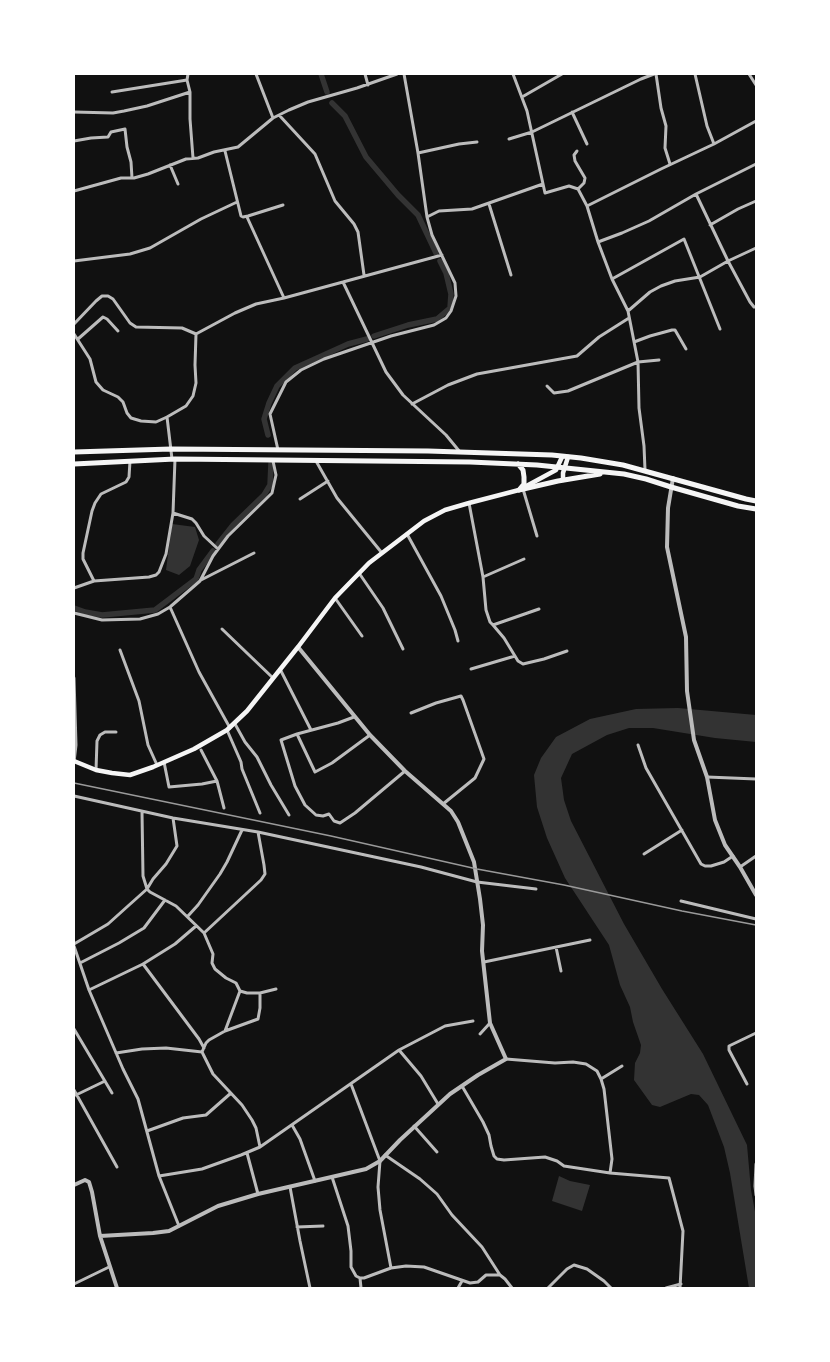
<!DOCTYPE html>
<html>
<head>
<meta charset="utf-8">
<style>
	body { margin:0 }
	#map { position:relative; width:830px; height:1362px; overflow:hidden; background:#111; font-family:Spectral,serif }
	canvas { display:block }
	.frame { position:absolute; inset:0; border:75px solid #fff; pointer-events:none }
</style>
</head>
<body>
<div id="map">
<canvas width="830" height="1362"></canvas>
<div class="frame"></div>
</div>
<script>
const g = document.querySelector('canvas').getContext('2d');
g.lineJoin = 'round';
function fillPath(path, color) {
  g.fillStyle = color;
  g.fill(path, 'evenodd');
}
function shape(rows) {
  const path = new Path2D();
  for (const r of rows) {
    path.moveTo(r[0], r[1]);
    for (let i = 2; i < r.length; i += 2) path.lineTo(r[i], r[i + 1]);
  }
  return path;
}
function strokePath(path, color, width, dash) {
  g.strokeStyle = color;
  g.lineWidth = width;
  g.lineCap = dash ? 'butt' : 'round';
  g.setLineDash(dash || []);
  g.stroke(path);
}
fillPath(shape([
	[172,524,195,527,199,540,190,566,179,575,166,570],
	[678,708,756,715,756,742,715,738,653,728,629,728,607,735,572,754,561,778,564,800,571,821,624,924,662,989,703,1054,747,1145,751,1190,756,1217,756,1288,749,1288,730,1173,724,1147,708,1105,699,1095,691,1094,660,1107,652,1105,634,1080,635,1063,640,1053,641,1045,633,1022,630,1007,620,985,609,945,565,878,547,838,537,807,534,775,541,758,556,737,590,719,636,709],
	[559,1176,570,1181,590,1185,582,1211,552,1201]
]), '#333');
strokePath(shape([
	[321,74,327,92],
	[332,103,345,116,366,157,398,195,418,215,436,253],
	[374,336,408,325,437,319,450,308,451,294,446,273,440,261],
	[268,435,264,419,269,403,277,386,295,368,348,344,367,339],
	[218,544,233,525,264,495,270,485,271,463],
	[74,608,85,612,102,615,155,610,196,579,199,570,213,551]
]), '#333', 5.5);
strokePath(shape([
	[188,74,187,80,190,92,190,119,193,158],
	[256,74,273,118],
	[365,74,368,85],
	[404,74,418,153,427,217],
	[513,74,527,111,545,193,569,186,578,189,587,206,598,242,612,279,628,311,638,362,639,408,644,446,645,470],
	[656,74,661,108,666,126,665,148,670,164],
	[749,74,756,85],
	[112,92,187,80],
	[522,97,562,74],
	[74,112,113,113,124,111,147,106,190,92],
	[572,112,587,144],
	[279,115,315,154,335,201,354,224,358,232,364,275],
	[509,139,532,132,641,79,654,74],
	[74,141,91,138,108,137,111,132,125,129,127,147,131,162,132,178],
	[714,144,756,121],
	[225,151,241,216,243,217,248,216,283,205],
	[577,151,574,155,575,161,585,178,584,183,578,189],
	[418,153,459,144,477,142],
	[170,165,178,184],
	[74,191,121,178,134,178,148,174,186,159,198,158,214,152,238,147,273,118,289,110,308,102,357,88,397,74],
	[489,204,511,275],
	[587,206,661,169,714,144,707,126,695,74],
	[247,217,284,298],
	[710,225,738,209,756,201],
	[598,242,622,233,649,221,696,194,756,164],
	[756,248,728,261,750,302,754,307,756,307],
	[74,261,130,254,150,248,201,219,237,202],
	[612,279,684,239,720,329],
	[343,282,442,255],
	[628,311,650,292,661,286,675,281,700,277,728,261,696,194],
	[74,324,96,301,102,296,108,296,113,299,130,323,136,327,182,328,196,334,195,365,196,383,193,396,186,406,167,417],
	[74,334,90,359,96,382,103,390,118,397,123,402,127,413,131,418,141,421,156,422,167,417,172,459],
	[196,334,235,313,256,304,284,298,343,282,386,372,403,395,446,435,460,452],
	[78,339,103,317,107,319,118,331],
	[634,342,650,336,672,330,675,330,686,349],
	[547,386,554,393,568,391,638,362,659,360],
	[412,404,448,385,477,374,577,356,599,337,629,318],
	[278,450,270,414,286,382,301,370,324,359,391,336,434,325,446,318,451,311,456,296,455,283,432,235,427,217,439,211,472,209,543,184],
	[316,461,337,498,382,553],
	[523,489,537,536],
	[300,499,328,481],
	[469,503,483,577,524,559],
	[173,513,192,519,196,523,204,536,218,549],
	[407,534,441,596,455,630,458,641],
	[359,573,383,608,403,649],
	[483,577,486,610,490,622,493,625,539,609],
	[201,580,254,553],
	[94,581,83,559,83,553,92,511,95,503,101,494,126,482,129,477,130,461],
	[74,588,94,581,149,577,156,575,159,572,166,554,173,513,175,459],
	[335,598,362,636],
	[170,607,199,672,230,728],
	[74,613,102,620,140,619,158,614,170,607,200,581,213,556,228,536,272,493,276,475,273,461],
	[493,625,504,638,518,661,523,664,544,659,567,651],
	[222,629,273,678],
	[120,650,139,701,148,745,157,765],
	[280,669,311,730],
	[471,669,515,656],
	[74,678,76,745,74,762],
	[411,713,436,703,461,696,463,700,484,759,475,778,443,804],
	[354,717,338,723,297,734,281,740,295,786,305,805,316,815,323,816,329,814,334,821,340,823,355,813,405,771],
	[235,724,245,742,257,757,271,785,289,815],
	[227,730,241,762,242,769,260,813],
	[297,734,315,772,332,763,370,735],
	[638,745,646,768,701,864,705,866,711,866,724,862,733,856],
	[201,750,217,781,224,808],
	[164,762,169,787,202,784,217,781],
	[96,770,97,741,100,735,105,732,116,732],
	[707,777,756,779],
	[74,796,173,818,258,832,421,867,477,882,536,889],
	[142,812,143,876,147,889,150,892,176,906,204,933,213,954,212,963,215,969,226,978,236,983,240,991,247,993,260,993,276,989],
	[644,854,682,830],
	[740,867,756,856],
	[681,901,756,919],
	[188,916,198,905,220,874,227,862,242,830],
	[204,933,261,880,265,874,264,865,258,832],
	[74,944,108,924,128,906,147,889,153,879,166,864,177,846,173,818],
	[74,946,89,990,123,1069,138,1099,159,1176,179,1226],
	[556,947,561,971],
	[484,962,590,940],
	[80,963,119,943,144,928,165,900],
	[143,964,199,1039,204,1048],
	[89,990,143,964,175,944,196,926],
	[74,1029,112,1093],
	[225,1031,240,991],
	[480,1034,490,1023],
	[399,1050,421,1076,438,1104],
	[116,1053,142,1049,166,1048,202,1052],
	[601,1079,622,1066],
	[351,1084,380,1161,378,1187,380,1210,391,1268],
	[747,1084,729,1050,729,1046,756,1033],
	[462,1086,483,1122,489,1135,491,1146,494,1156,497,1159,504,1160,545,1157,557,1161,564,1166,610,1173,612,1159,604,1089,601,1079,597,1071,586,1064,573,1062,555,1063,506,1059],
	[74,1090,117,1167],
	[76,1095,105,1081],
	[292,1125,300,1139,315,1181],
	[414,1126,437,1152],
	[147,1131,183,1118,206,1115,231,1093],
	[260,1147,256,1128,252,1120,242,1105,213,1074,202,1052,206,1043,209,1040,225,1031,258,1019,260,1008,260,993],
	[247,1153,258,1194],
	[385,1155,420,1179,437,1194,452,1215,482,1247,500,1275],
	[756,1164,755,1186,756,1195],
	[610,1173,669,1178,683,1231,680,1288],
	[159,1176,202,1169,241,1155,260,1147,399,1050,445,1026,473,1021],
	[332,1177,348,1226,351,1251,351,1267,356,1276,360,1278,364,1278,391,1268,406,1266,424,1267,470,1283,478,1282,486,1275,500,1275,505,1279,512,1288],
	[290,1187,300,1241,310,1288],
	[297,1227,323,1226],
	[360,1278,361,1288],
	[74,1284,109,1267],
	[458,1288,462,1281],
	[548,1288,567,1269,574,1265,587,1269,604,1281,611,1288],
	[666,1288,681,1284]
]), '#bcbcbc', 3);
strokePath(shape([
	[673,478,668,508,667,547,686,637,687,691,694,740,707,777,715,820,725,845,740,867,756,895],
	[74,1185,85,1180,89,1182,92,1192,100,1236,117,1288],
	[100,1236,153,1233,169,1231,218,1206,258,1194,366,1169,380,1161,400,1140,450,1094,478,1075,506,1059,490,1023,482,951,483,925,480,899,474,862,458,822,451,811,405,771,370,735,298,647]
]), '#bcbcbc', 4);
strokePath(shape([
	[563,480,563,473,568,457],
	[74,761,96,770,112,773,130,775,153,767,194,749,227,730,247,711,298,647,335,598,369,563,424,521,445,510,469,503,519,490,556,470,562,457]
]), '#f5f5f5', 4.5);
strokePath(shape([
	[74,452,171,449,428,451,552,455,581,458,623,465,746,499,756,501],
	[74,464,175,459,470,462,537,465,624,474,646,479,671,487,738,506,756,509],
	[518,464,523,470,524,477,524,484,519,490],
	[519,490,558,481,600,474]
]), '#f5f5f5', 5);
strokePath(shape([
	[74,783,331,836,477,869,564,885,682,911,756,925]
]), '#9a9a9a', 1.5);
</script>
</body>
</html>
